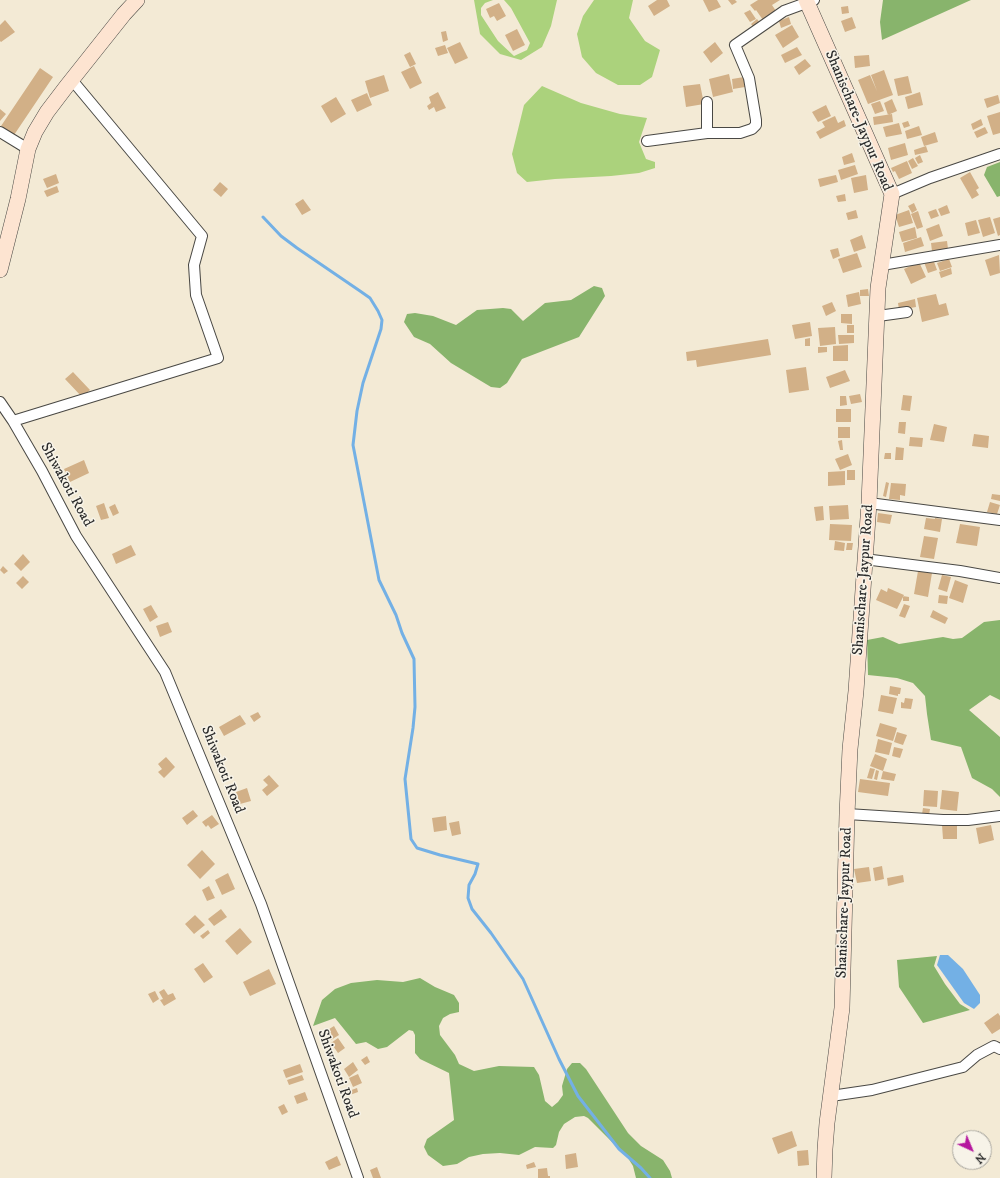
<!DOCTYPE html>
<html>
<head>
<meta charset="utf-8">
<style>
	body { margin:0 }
	#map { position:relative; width:1000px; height:1178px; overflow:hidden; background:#f3ead5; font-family:"IM FELL DW Pica",serif }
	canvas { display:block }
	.north { position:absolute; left:952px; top:1130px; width:40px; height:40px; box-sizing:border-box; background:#f7f3e8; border:1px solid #a5a39c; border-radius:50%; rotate:136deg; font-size:11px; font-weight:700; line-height:16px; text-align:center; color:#2b2b2b }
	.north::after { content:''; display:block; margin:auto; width:14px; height:18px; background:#b5179e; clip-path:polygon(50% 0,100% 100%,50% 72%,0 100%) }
</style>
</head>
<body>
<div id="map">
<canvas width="1000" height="1178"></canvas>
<div class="north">N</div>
</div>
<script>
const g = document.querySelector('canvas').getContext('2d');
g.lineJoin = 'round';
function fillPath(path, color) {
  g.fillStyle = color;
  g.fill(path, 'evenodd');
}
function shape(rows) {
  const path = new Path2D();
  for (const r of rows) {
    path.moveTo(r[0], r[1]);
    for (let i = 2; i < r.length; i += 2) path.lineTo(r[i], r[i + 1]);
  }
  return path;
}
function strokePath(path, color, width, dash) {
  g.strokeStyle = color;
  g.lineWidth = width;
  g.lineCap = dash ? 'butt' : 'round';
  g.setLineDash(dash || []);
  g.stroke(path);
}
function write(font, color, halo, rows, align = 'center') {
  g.font = font + ' "IM FELL DW Pica",serif';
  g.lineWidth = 3;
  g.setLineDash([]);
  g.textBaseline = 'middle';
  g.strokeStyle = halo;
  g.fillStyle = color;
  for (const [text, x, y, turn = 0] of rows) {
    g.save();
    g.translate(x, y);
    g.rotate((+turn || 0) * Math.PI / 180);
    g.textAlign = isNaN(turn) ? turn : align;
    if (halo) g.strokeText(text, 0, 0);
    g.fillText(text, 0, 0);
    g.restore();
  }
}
fillPath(shape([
	[474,0,493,0,485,3,481,8,481,15,498,41,514,56,527,50,530,43,511,8,504,0,557,0,551,26,542,47,521,60,500,54,480,34],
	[594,0,633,0,629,18,645,41,660,50,652,77,640,85,618,85,596,73,582,57,577,34,583,16],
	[542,86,581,103,620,114,647,118,639,142,646,159,655,162,655,168,639,173,611,176,555,179,527,182,517,173,512,154,524,105]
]), '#abd27c');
fillPath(shape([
	[883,0,971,0,882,40,880,22],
	[1000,162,1000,196,997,197,984,175,987,167],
	[594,286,602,288,605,296,579,337,522,359,507,383,500,388,491,387,451,363,430,344,414,337,404,322,407,314,415,313,433,316,456,325,477,310,503,308,511,309,523,321,545,303,571,300],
	[1000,620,1000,700,990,695,969,710,1000,737,1000,797,992,789,972,778,961,747,931,740,927,714,925,696,913,683,897,678,868,675,867,640,883,637,899,644,943,637,953,639,962,638,984,622],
	[937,956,934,966,945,984,960,1004,970,1010,923,1023,899,987,897,960],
	[420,978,435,987,454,995,459,1003,459,1012,450,1014,443,1018,439,1026,440,1035,455,1055,459,1064,474,1071,499,1066,534,1067,539,1075,545,1101,552,1107,558,1102,563,1095,562,1086,567,1069,572,1063,580,1063,586,1069,628,1133,641,1146,663,1160,670,1171,672,1178,636,1178,633,1166,628,1158,588,1118,584,1116,575,1117,564,1124,559,1132,556,1145,553,1148,535,1147,519,1155,500,1153,483,1154,469,1157,457,1164,443,1166,428,1155,424,1147,427,1139,454,1120,449,1073,420,1059,415,1053,415,1035,413,1031,409,1030,387,1047,378,1049,366,1042,356,1044,335,1018,313,1026,322,1000,335,989,351,983,377,980,403,982]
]), '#88b46c');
fillPath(shape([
	[940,955,948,955,963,969,980,995,980,1003,974,1009,964,1003,937,965]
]), '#73b0e5');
strokePath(shape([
	[263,217,281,236,297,248,360,291,370,298,378,311,382,320,381,329,363,383,357,411,353,445,379,580,396,615,402,633,414,659,415,707,413,728,405,779,411,839,417,848,440,855,478,864,475,874,469,885,468,898,472,909,491,933,523,979,559,1059,578,1096,619,1149,641,1168,650,1178]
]), '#73b0e5', 3);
fillPath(shape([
	[657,0,667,0,670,6,654,16,648,6],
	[703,0,717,0,721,7,709,12],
	[728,0,735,0,737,2,732,5],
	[758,0,780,0,772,5,776,11,763,20,756,10,755,11,750,5],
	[499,3,506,16,497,21,494,16,490,18,486,9],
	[848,6,849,13,842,14,841,7],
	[750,10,756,19,750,22,744,13],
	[789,17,791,24,781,28,779,21],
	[852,17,856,28,845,32,841,21],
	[757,19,760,23,754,28,751,24],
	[5,20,15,32,1,42,0,41,0,25],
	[792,25,799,37,783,48,775,35],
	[517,29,525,45,513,51,505,35],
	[446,31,448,40,443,42,441,32],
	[460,42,468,58,455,64,447,48],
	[715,42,723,53,711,63,703,52],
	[445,45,448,53,438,56,435,48],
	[797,47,802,55,785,63,781,55],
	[410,52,416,64,410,67,404,55],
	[869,55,870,66,855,68,854,56],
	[805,59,811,66,799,75,794,67],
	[414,66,422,83,410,89,401,72],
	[40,68,53,77,14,135,1,126],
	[884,70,893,95,868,104,858,80,870,75,877,91,871,75],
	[729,74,733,92,713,97,709,79],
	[384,75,389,91,370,98,365,81],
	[908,76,912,93,898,96,894,79],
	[744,77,745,87,733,89,732,79],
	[700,84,704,104,686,107,683,86],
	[438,92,446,108,436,112,434,107,429,110,427,106,431,103,429,97],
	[920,92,923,105,908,109,905,97],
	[367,93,372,105,357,112,351,100],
	[998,95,1000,103,987,108,984,99],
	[336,97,346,114,331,123,321,106],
	[892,99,897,111,888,115,884,103],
	[880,101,884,111,875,114,871,104],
	[826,105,831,116,818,122,812,112],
	[0,109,6,114,0,121],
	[1000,112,1000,133,993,135,987,116],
	[892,114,893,122,874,125,873,117],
	[835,116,838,123,844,120,846,126,820,139,816,132,825,127,822,122],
	[981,119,983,125,973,130,971,124],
	[908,121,910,126,904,128,902,123],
	[899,123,902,134,886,137,883,127],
	[919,126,922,135,907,139,905,131],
	[985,127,988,133,977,138,974,132],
	[935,132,938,142,924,146,921,137],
	[905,143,908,155,891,160,888,148],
	[926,146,928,152,915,155,914,150],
	[852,153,855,162,844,165,842,157],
	[920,155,923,162,918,164,915,158],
	[913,158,918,166,912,169,908,161],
	[907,161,912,173,899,179,895,171,893,172,891,168],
	[855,165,858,174,841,180,838,170],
	[970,172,979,188,976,190,979,195,972,199,960,178],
	[56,174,59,183,47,188,43,179],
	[836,175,838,182,820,187,818,179],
	[866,175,868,190,854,193,851,178],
	[220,182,228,189,221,197,213,190],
	[57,186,59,192,47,197,44,191],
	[845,194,846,201,838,202,836,196],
	[303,199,311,210,302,215,295,204],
	[914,203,917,210,912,213,908,206],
	[947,205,950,213,941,216,938,209],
	[936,209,939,216,931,219,928,212],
	[856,210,858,218,848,220,846,213],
	[909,210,913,223,899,227,895,215],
	[918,211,923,227,917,229,911,214],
	[990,217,995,233,983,237,978,220],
	[1000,217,1000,235,998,236,993,219],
	[976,220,980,233,968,236,965,223],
	[939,224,943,236,930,241,926,229],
	[915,227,917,238,902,242,899,232],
	[862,235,866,248,854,252,850,240],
	[921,237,924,246,905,252,903,243],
	[947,241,948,249,932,251,931,243],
	[838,248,840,256,833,259,830,250],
	[857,253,862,267,843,273,838,259],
	[999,255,1000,273,990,276,985,260],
	[933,259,937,270,928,273,924,262],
	[949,259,952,267,940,271,937,263],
	[919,262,926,277,911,284,904,269],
	[951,268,952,274,941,278,939,272],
	[868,289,869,296,860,296,860,290],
	[859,292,861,304,848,307,846,295],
	[936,294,939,305,946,303,949,315,922,322,917,298],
	[915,299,916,307,899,310,898,303],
	[832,302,836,311,826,316,822,306],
	[841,314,852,314,852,324,841,323],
	[810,322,812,336,795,339,792,325],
	[847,325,854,325,854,333,847,333],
	[835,327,836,344,820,346,818,328],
	[838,335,854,335,854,343,839,344],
	[810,338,810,346,805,346,805,339],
	[768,339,771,355,697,367,696,360,687,361,686,352],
	[848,345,848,361,833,361,833,346],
	[818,347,827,347,827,352,818,353],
	[806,367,809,390,789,393,786,370],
	[845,370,850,381,830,388,826,377],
	[73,372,90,390,82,397,65,379],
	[860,394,862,402,851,404,849,396],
	[903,395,912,396,910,411,901,410],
	[840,396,846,396,847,405,840,406],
	[836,409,851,409,851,422,836,422],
	[899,422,906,422,905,434,898,433],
	[934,424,947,427,944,442,930,440],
	[838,427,850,427,850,438,838,438],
	[974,434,989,436,988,448,972,446],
	[910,437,923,438,922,447,909,446],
	[842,440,843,450,840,450,838,441],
	[896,447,904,448,903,460,895,460],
	[885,453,891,453,891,459,884,459],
	[848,454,852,465,840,470,835,459],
	[84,460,89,473,70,482,64,469],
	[847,470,855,470,855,480,847,480],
	[845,471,845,485,828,486,828,472],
	[886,482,889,483,886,497,883,496],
	[891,483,906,484,905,496,900,495,900,500,889,499],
	[992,494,1000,495,1000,501,991,499],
	[990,502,1000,505,997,514,987,512],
	[104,503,109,518,101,520,96,506],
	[115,504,119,513,113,516,109,507],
	[848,505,849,519,830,520,829,506],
	[823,506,824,520,816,521,814,507],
	[878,513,892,515,890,524,877,522],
	[926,518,935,519,935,518,942,519,940,532,924,529],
	[830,524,852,525,851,541,829,540],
	[960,524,980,527,977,546,956,543],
	[924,536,938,538,934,559,920,557],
	[835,541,845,543,844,551,834,550],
	[847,543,853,543,852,550,846,550],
	[131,545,136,555,116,564,112,554],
	[23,554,30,562,21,571,14,564],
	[3,566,8,571,4,574,0,570],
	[918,571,932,573,928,597,914,594],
	[942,575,951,577,947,592,938,589],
	[23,576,29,582,22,589,16,583],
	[955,580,968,585,963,603,949,598],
	[888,588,904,595,897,609,876,600,881,589,887,592],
	[939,595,948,596,947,604,938,603],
	[903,596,909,597,909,601,903,601],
	[904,604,910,606,905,618,899,616],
	[151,605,158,617,150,622,143,609],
	[933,610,948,618,945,624,930,617],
	[168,622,172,632,160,637,156,626],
	[890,686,901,688,900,694,898,694,898,696,889,694],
	[881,695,897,698,893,714,878,711],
	[905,698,913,699,911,709,901,708,901,702,904,703],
	[258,712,261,717,254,722,250,716],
	[240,715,246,724,224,736,219,727],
	[880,723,897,728,893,741,876,736],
	[897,732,907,735,903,745,894,742],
	[878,739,892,743,889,755,875,752],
	[894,747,903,749,900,758,892,756],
	[875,754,887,759,883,771,870,766],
	[166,757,175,767,164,778,158,772,162,769,158,764],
	[870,768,875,769,872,779,867,778],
	[876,770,879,771,877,780,874,779],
	[883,771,896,774,894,781,881,779],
	[269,775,279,786,267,796,262,790,268,785,263,780],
	[860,779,890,783,888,796,858,792],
	[247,788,251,801,240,804,236,792],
	[924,790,938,791,937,807,923,806],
	[942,790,959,792,957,811,940,809],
	[923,808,930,809,929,815,922,814],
	[193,810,198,816,187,825,182,818],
	[212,815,219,824,211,829,208,825,206,827,202,822],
	[446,816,447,830,434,832,432,818],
	[459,821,461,834,452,836,449,823],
	[942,825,957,825,957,839,943,839],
	[991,825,994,840,979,844,976,828],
	[202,850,215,864,200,879,187,865],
	[882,866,884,879,875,881,873,868],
	[869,867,871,881,857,883,854,869],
	[228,873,235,889,222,895,215,880],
	[903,875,904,882,888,886,887,878],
	[209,886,215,898,207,901,202,890],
	[221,909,227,917,214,926,208,919],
	[195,915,205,925,194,934,185,924],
	[240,928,252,942,237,955,225,941],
	[208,930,210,933,203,939,200,936],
	[203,963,213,977,204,983,194,969],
	[269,969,276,984,250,996,243,982],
	[164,989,168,995,173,993,176,999,164,1006,160,1000,163,999,159,992],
	[155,991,159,999,153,1003,148,994],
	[998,1013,1000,1016,1000,1029,992,1034,984,1023],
	[334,1026,339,1035,331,1040,326,1031],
	[338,1038,345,1048,338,1053,331,1043],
	[367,1056,370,1062,365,1065,361,1060],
	[353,1062,358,1070,349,1077,344,1069],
	[300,1064,303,1072,286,1078,283,1070],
	[358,1074,362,1083,353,1087,349,1078],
	[302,1075,304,1080,289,1085,287,1080],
	[357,1088,358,1092,347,1096,346,1092],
	[305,1092,308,1100,297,1104,294,1096],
	[284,1104,288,1112,282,1115,278,1107],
	[792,1131,797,1146,778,1154,772,1138],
	[808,1150,809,1165,798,1166,797,1151],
	[576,1153,578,1167,566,1169,565,1155],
	[337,1156,341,1165,329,1170,325,1162],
	[534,1162,536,1167,527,1169,526,1165],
	[377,1167,381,1178,373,1178,370,1170],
	[547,1168,548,1176,550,1176,550,1178,538,1178,538,1169]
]), '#d2b087');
const street = shape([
	[707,102,707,133],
	[0,132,28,149],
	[647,141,707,133,740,133,752,129,756,125,756,120,749,78,735,45,784,11,814,0],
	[892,194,930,178,1000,154],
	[882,265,1000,245],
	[878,316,907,312],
	[0,402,13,421,42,471,76,536,165,672,261,904,358,1178],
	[13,421,218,358,196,295,194,265,202,236,72,80],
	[869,503,1000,520],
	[864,559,960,571,1000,578],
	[847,814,943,820,968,820,1000,816],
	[831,1096,872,1090,963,1067,977,1055,994,1046,1000,1049]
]);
const secondary = shape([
	[806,0,892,194,878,288,869,503,856,691,850,749,847,814,842,1008,827,1123,825,1149,824,1178],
	[0,270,18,199,28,149,35,132,47,112,66,87,124,14,137,0]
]);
strokePath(street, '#494844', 12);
strokePath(secondary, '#494844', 16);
strokePath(street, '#fff', 10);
strokePath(secondary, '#fde4d1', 15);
write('15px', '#2b2b2b', '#f7f3e8', [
	["Shanischare-Jaypur Road",858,121,67],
	["Shiwakoti Road",66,485,61],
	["Shanischare-Jaypur Road",864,580,-86],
	["Shiwakoti Road",222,770,68],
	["Shanischare-Jaypur Road",845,903,-88],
	["Shiwakoti Road",337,1074,70]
]);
</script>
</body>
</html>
